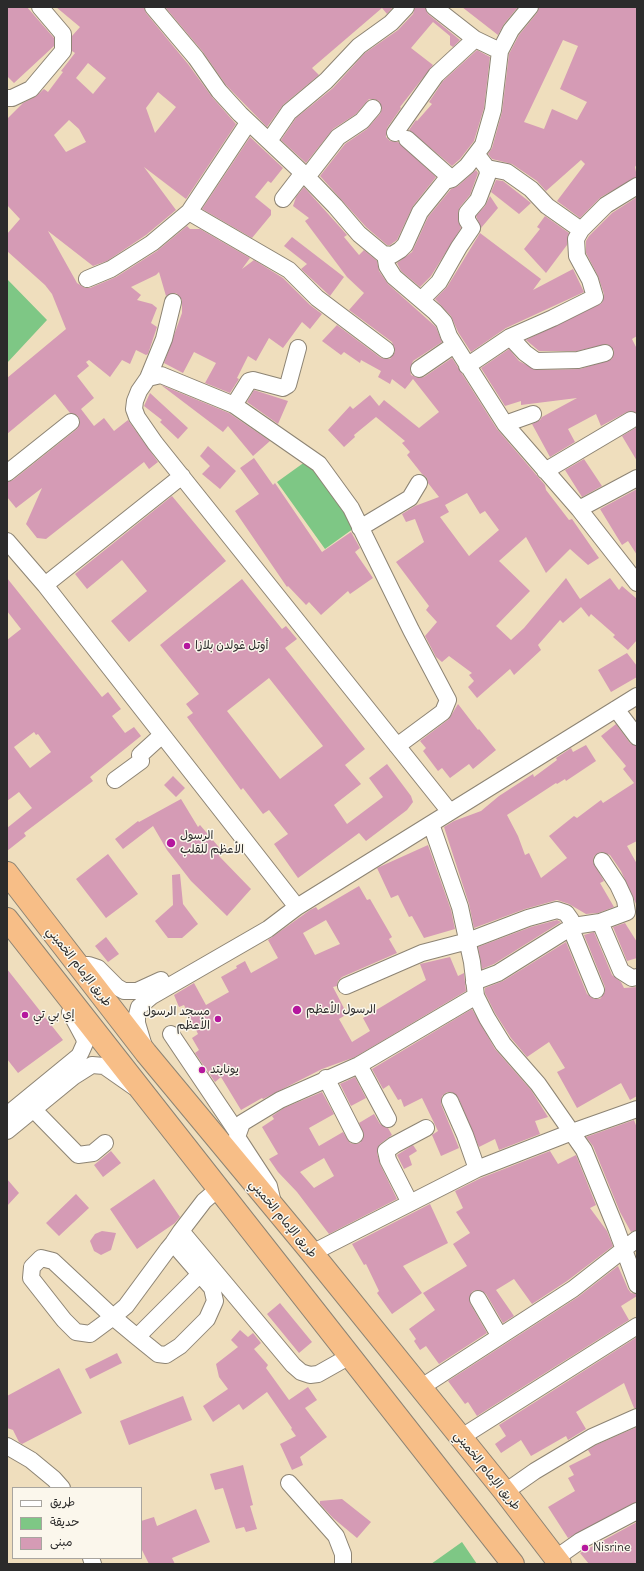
<!DOCTYPE html>
<html>
<head>
<meta charset="utf-8">
<style>
	body { margin:0 }
	#map { position:relative; width:644px; height:1571px; overflow:hidden; background:#efdebd; font-family:Delius,"Playpen Sans Arabic",sans-serif }
	canvas { display:block }
	.frame { position:absolute; inset:0; border:8px solid #2b2b2b; pointer-events:none }
	.legend { position:absolute; left:12px; top:1487px; width:130px; height:72px; box-sizing:border-box; background:#fbf7ec; border:1px solid #a8a59f; margin:0; padding:5px 7px; list-style:none; font-size:12px; color:#2b2b2b }
	.legend li { display:flex; align-items:center; gap:8px; height:20px }
	.legend b { width:20px; border:1px solid #a8a59f }
</style>
</head>
<body>
<div id="map">
<canvas width="644" height="1571"></canvas>
<div class="frame"></div>
<ul class="legend">
<li><b style="height:5px;background:#fff"></b>طريق</li>
<li><b style="height:11px;background:#7ec785"></b>حديقة</li>
<li><b style="height:11px;background:#d59bb5"></b>مبنى</li>
</ul>
</div>
<script>
const g = document.querySelector('canvas').getContext('2d');
g.lineJoin = 'round';
function fillPath(path, color) {
  g.fillStyle = color;
  g.fill(path, 'evenodd');
}
function shape(rows) {
  const path = new Path2D();
  for (const r of rows) {
    path.moveTo(r[0], r[1]);
    for (let i = 2; i < r.length; i += 2) path.lineTo(r[i], r[i + 1]);
  }
  return path;
}
function strokePath(path, color, width, dash) {
  g.strokeStyle = color;
  g.lineWidth = width;
  g.lineCap = dash ? 'butt' : 'round';
  g.setLineDash(dash || []);
  g.stroke(path);
}
function write(font, color, halo, rows, align = 'center') {
  g.font = font + ' Delius,"Playpen Sans Arabic",sans-serif';
  g.lineWidth = 3;
  g.setLineDash([]);
  g.textBaseline = 'middle';
  g.strokeStyle = halo;
  g.fillStyle = color;
  for (const [text, x, y, turn = 0] of rows) {
    g.save();
    g.translate(x, y);
    g.rotate((+turn || 0) * Math.PI / 180);
    g.textAlign = isNaN(turn) ? turn : align;
    if (halo) g.strokeText(text, 0, 0);
    g.fillText(text, 0, 0);
    g.restore();
  }
}
fillPath(shape([
	[7,279,47,320,7,363],
	[309,459,357,526,325,549,277,482],
	[462,1542,477,1564,431,1564]
]), '#7ec785');
fillPath(shape([
	[7,7,27,7,54,38,54,46,14,83,7,76],
	[56,7,144,7,146,13,188,64,212,97,236,124,186,199,144,167,176,210,146,235,107,261,93,266,48,231,77,283,85,288,90,288,116,277,157,251,187,226,190,229,200,229,250,258,242,269,254,260,283,278,310,305,322,314,310,329,302,322,283,348,269,338,256,361,248,356,237,378,239,379,230,393,205,383,216,363,194,352,183,373,164,363,182,313,182,300,176,293,166,296,159,272,156,275,131,287,141,295,137,300,152,304,157,308,151,323,157,327,148,354,146,355,136,350,130,364,122,360,110,377,89,360,86,362,89,366,77,376,94,398,81,409,94,426,104,418,114,431,128,420,158,462,149,469,144,462,46,539,37,538,26,524,42,488,16,508,7,497,7,482,13,480,77,429,80,421,78,416,70,413,55,394,7,434,7,378,66,329,52,294,45,285,7,251,7,234,20,219,7,205,7,119,23,103,35,97,44,89,48,92,63,72,61,71,75,53,72,51,72,36,80,27],
	[88,63,106,78,93,94,76,78],
	[158,92,176,107,155,133,146,108],
	[69,120,79,129,86,142,66,152,54,135],
	[165,7,393,7,387,14,382,8,312,68,319,75,283,105,267,127,226,85,203,52],
	[415,7,425,7,428,14,460,40,453,47,450,45,450,36,433,22,411,48,433,65,400,107,401,108,387,128,386,137,390,141,398,142,436,177,413,206,397,240,390,245,387,245,366,227,320,176,345,144,367,129,380,114,382,109,379,101,374,99,369,99,356,114,333,129,306,163,281,140,296,118,333,88,365,53,398,30,413,14],
	[462,7,518,7,504,24,498,35],
	[539,7,637,7,637,164,635,167,637,177,601,197,580,218,557,201,585,164,581,160,546,191,537,181,512,164,492,159,488,154,492,148,502,112,509,54,519,35,537,13],
	[563,40,578,46,560,89,587,102,577,120,552,109,544,129,524,122],
	[477,50,490,57,484,108,474,141,460,159,452,166,409,130,416,120,417,121,432,104,429,102,443,81],
	[250,137,283,168,271,183,268,181,255,197,271,210,271,215,252,238,202,209],
	[476,170,478,173,470,195,460,207,458,212,458,220,461,228,431,276,420,287,401,271,397,263,412,252,428,217,451,189,458,186],
	[496,180,503,181,531,203,519,214,491,192],
	[304,187,347,235,344,237,359,255,364,250,377,261,379,271,388,284,436,327,442,342,413,361,410,369,411,375,419,378,424,377,452,358,497,429,545,485,546,490,569,520,572,519,599,558,588,565,570,549,546,573,526,537,499,561,530,591,496,626,511,640,524,628,566,578,580,599,610,578,619,590,622,586,637,599,637,640,628,650,613,637,615,635,591,614,589,617,581,607,563,623,560,620,538,645,541,650,514,675,510,669,477,698,468,687,474,681,469,675,472,673,449,656,442,662,436,657,425,636,437,622,426,610,429,606,396,562,424,542,415,519,406,522,402,514,415,506,439,497,428,483,427,478,422,474,407,455,410,452,402,443,405,441,376,417,354,435,355,437,344,447,328,430,350,406,353,409,370,395,379,406,384,400,419,428,439,412,413,379,405,389,392,379,390,384,378,377,381,371,361,360,360,363,344,352,341,355,322,341,337,325,381,358,390,359,395,352,392,342,349,310,364,293,347,277,305,221,309,218,293,206,296,197],
	[467,493,480,514,485,511,499,530,469,556,440,517,449,512,445,505],
	[490,196,498,208,481,228,476,216,485,206],
	[637,197,637,336,632,339,637,349,637,413,631,411,627,412,601,426,596,414,568,429,575,442,550,457,532,424,540,420,542,417,577,398,521,405,521,401,505,406,481,368,509,349,519,361,536,370,580,369,612,359,614,350,607,344,577,351,539,351,526,340,602,303,604,294,598,276,586,253,586,241,589,236,612,213],
	[545,216,569,233,567,245,546,273,524,249,540,229,537,227],
	[480,233,541,279,533,290,573,269,584,292,506,328,471,352,458,332,451,316,435,299,447,287],
	[292,237,344,277,330,296,301,269,307,264,284,246],
	[161,385,229,413,270,441,253,456,228,426,223,432],
	[254,390,288,401,278,424,247,402],
	[150,393,188,428,178,439,160,422,162,420,144,406],
	[637,427,637,461,622,436],
	[208,446,236,471,220,489,202,474,210,466,200,456],
	[254,458,273,485,275,483,322,552,351,532,360,548,355,552,373,578,350,594,348,591,321,615,309,602,306,605,288,586,287,587,235,511,259,494,240,468],
	[584,459,602,486,582,497,565,470],
	[637,489,637,555,628,541,622,545,600,509],
	[172,496,226,561,129,642,111,621,147,591,122,560,87,589,75,574],
	[7,578,102,697,108,692,121,709,112,716,125,733,134,727,141,736,90,777,93,781,24,833,26,836,7,851,7,828,32,808,19,792,7,801,7,640,21,629,7,611],
	[34,732,36,735,38,734,51,752,30,768,14,747],
	[242,579,282,629,286,626,297,639,285,648,365,749,345,765,361,784,334,805,347,824,383,797,369,778,387,764,411,796,413,802,407,810,366,841,359,833,298,878,274,844,288,834,269,810,263,814,243,788,241,790,187,717,193,713,186,704,199,694,160,645],
	[269,678,323,746,280,779,227,711],
	[627,653,637,666,637,677,611,692,598,670],
	[458,704,478,730,479,729,496,750,473,769,469,764,450,778,442,768,438,771,423,751,426,748,420,741,449,719],
	[616,724,630,743,637,746,637,841,627,846,637,864,637,906,621,871,610,855,601,852,594,856,593,862,604,881,600,883,614,907,598,913,586,914,569,904,557,900,525,909,474,928,469,904,444,827,454,821,481,811,499,796,533,774,534,777,557,760,556,758,571,748,573,752,586,745,596,761,566,781,565,779,557,784,556,783,507,815,518,836,525,855,529,853,541,878,567,858,549,836,574,816,577,818,601,800,603,803,634,783,623,769,626,766,601,736],
	[173,776,185,788,176,797,164,785],
	[181,799,198,827,200,825,223,852,219,856,251,889,227,916,191,881,167,850,153,826,123,849,115,839,138,821,139,822],
	[428,845,451,910,455,929,424,938,412,916,409,917,398,895,391,898,377,868],
	[108,854,138,894,106,918,76,879],
	[180,874,183,904,198,924,182,938,168,938,155,921,173,905,172,875],
	[359,886,367,900,370,899,392,937,389,939,397,953,342,977,338,981,337,986,333,987,347,1014,339,1019,352,1042,370,1031,363,1018,426,980,420,964,450,957,458,976,464,973,466,991,355,1057,322,1069,263,1099,262,1098,241,1110,221,1077,215,1082,195,1053,199,1050,192,1038,198,1034,184,1005,179,1007,174,995,194,983,206,1005,229,992,221,977,237,968,236,966,245,961,251,973,278,958,268,940,310,910,316,907,318,910],
	[326,920,340,944,315,955,303,933],
	[557,920,561,922,494,964,482,969,478,947,531,927],
	[625,923,637,942,637,958,627,961,613,927],
	[594,932,612,975,621,982,624,988,637,987,637,1096,630,1100,621,1083,577,1108,557,1072,565,1068,549,1042,527,1057,511,1038,495,1013,485,993,485,988,503,981,566,942,587,994,594,999,600,999,605,992,605,987,584,935],
	[106,937,119,954,108,962,95,946],
	[7,969,63,1040,18,1073,7,1059],
	[472,1009,495,1049,531,1090,548,1117,535,1121,540,1134,499,1150,495,1139,479,1147,458,1097,451,1092,447,1092,442,1096,441,1104,459,1148,441,1156,432,1135,438,1131,422,1098,404,1107,401,1099,398,1100,389,1085,383,1089,372,1069],
	[355,1077,366,1098,351,1106,340,1084],
	[322,1092,334,1114,309,1128,319,1146,343,1132,350,1143,354,1144,360,1143,364,1135,359,1123,374,1114,380,1124,388,1128,392,1135,380,1144,377,1153,380,1164,397,1199,329,1234,297,1192,278,1172,269,1159,278,1154,262,1127,274,1119,272,1116,284,1108],
	[324,1158,334,1176,314,1188,300,1172],
	[634,1120,637,1128,637,1230,631,1232,620,1212,593,1146,586,1137],
	[413,1145,417,1151,409,1156,412,1165,404,1169,397,1155],
	[111,1151,121,1163,103,1177,94,1165],
	[550,1151,558,1164,576,1155,596,1205,590,1208,607,1231,613,1246,567,1281,532,1304,514,1279,496,1290,514,1316,503,1323,486,1294,478,1290,473,1291,470,1295,470,1303,487,1333,439,1364,426,1346,420,1350,414,1341,416,1339,409,1329,435,1310,423,1293,467,1266,453,1244,470,1233,456,1212,463,1208,455,1191,481,1178],
	[7,1179,19,1193,7,1206],
	[154,1179,180,1217,175,1223,137,1249,110,1209],
	[76,1194,89,1208,59,1236,46,1223],
	[430,1204,448,1243,403,1266,422,1293,392,1314,377,1293,379,1291,366,1264,364,1265,352,1244],
	[102,1231,116,1233,111,1250,101,1255,94,1251,90,1241,95,1234],
	[618,1266,628,1289,631,1293,637,1294,637,1296,621,1306,629,1320,477,1416,468,1402,465,1404,448,1381,578,1297],
	[280,1303,312,1342,299,1353,267,1314],
	[240,1330,248,1337,253,1333,261,1343,254,1349,268,1365,266,1368,289,1400,308,1387,317,1400,305,1408,327,1437,300,1457,303,1465,292,1470,280,1444,296,1436,291,1429,292,1428,267,1392,243,1410,239,1404,213,1422,203,1406,228,1389,219,1377,216,1364,238,1347,231,1340],
	[637,1337,637,1408,634,1408,624,1383,576,1412,586,1429,568,1440,566,1436,531,1456,521,1440,501,1453,495,1444,506,1436,499,1425],
	[117,1353,122,1363,90,1379,85,1369],
	[59,1368,82,1413,22,1444,19,1442,13,1430,7,1428,7,1396],
	[183,1396,192,1420,129,1445,120,1421],
	[637,1427,637,1502,568,1538,548,1507,575,1491,568,1478,574,1475,569,1466,591,1455,588,1450,596,1445],
	[243,1465,253,1505,250,1506,257,1529,246,1532,244,1527,236,1529,223,1488,215,1490,210,1474],
	[342,1499,371,1522,357,1538,333,1518,320,1504,320,1501],
	[196,1509,210,1542,172,1558,175,1564,149,1564,141,1548,141,1521,154,1517,157,1526],
	[637,1522,637,1564,589,1564,580,1553]
]), '#d59bb5');
const minor = shape([
	[153,7,196,58,219,91,240,114,307,177,335,206,359,234,383,254,392,255,400,250,405,245,420,212,437,191,445,181,452,179,467,166,483,145,493,110,500,51,511,30,530,7],
	[434,7,475,39,500,51],
	[7,98,12,98,31,89,63,51,63,34,40,7],
	[395,133,436,75,475,39],
	[407,139,452,179],
	[269,141,289,112,326,81,359,46,391,23,406,7],
	[487,168,507,172,531,189,547,206,581,230],
	[307,177,338,137,362,121,373,108],
	[283,199,303,173],
	[189,212,289,270,317,298,386,350],
	[385,254,387,266,394,277,435,312,444,322,449,336,505,424,579,509,637,583],
	[87,279,111,269,152,243,189,212,248,123],
	[421,300,439,282,459,247,472,228,467,220,467,213,478,200,488,174,487,168,477,155],
	[173,302,164,339,148,378,139,391,135,401,134,409,137,417,155,443,450,812],
	[510,337,525,353,536,361,578,360,605,353],
	[467,366,510,337,553,318,595,297,590,280,577,256,576,239,581,230,606,205,637,186],
	[419,369,454,345],
	[148,378,161,375,234,405,319,464,351,508,411,630,448,700,443,712,397,746],
	[234,405,249,381,253,380,283,388,288,385,298,348],
	[505,424,533,414],
	[545,471,631,420],
	[7,473,71,422],
	[579,509,637,478],
	[360,528,410,498,419,483],
	[7,541,45,585,297,907],
	[45,585,182,476],
	[616,709,637,737],
	[115,780,141,761,140,755,162,735],
	[431,824,460,907,472,962,476,996,487,1018,503,1044,538,1084,584,1150,616,1228,637,1285],
	[600,922,621,971,632,978,637,977],
	[78,965,89,965,98,968,117,987,124,991,137,991,161,980],
	[474,982,498,973,565,931,580,925,600,922,627,912,625,900,618,885,602,861],
	[346,986,422,953,468,941,528,918,557,910,566,913,571,920,571,929,596,990],
	[171,1034,237,1132],
	[143,1043,137,1023,137,1015,139,1007,152,996,268,929,297,907,637,696],
	[359,1065,388,1119],
	[326,1078,355,1135],
	[450,1101,465,1135,477,1169],
	[34,1110,78,1155,93,1153,105,1143],
	[7,1115,79,1056,81,1052,85,1043,84,1038,70,1012],
	[7,1131,73,1077,92,1065,104,1066,134,1087],
	[273,1203,269,1186,237,1137,242,1123,280,1100,359,1065,476,996],
	[410,1203,388,1160,386,1151,394,1145,426,1128],
	[181,1231,293,1365,301,1372,310,1375,318,1374,350,1356],
	[173,1243,212,1288,215,1301,207,1319,180,1346,166,1355,158,1354,137,1337,113,1317,53,1261,41,1258,32,1267,31,1278,64,1320,76,1332,90,1334,113,1317,126,1306,168,1249,173,1243,181,1231,204,1201,218,1189],
	[312,1253,477,1169,572,1132,637,1109],
	[478,1299,499,1335],
	[137,1337,200,1274],
	[420,1388,573,1289,637,1239],
	[460,1438,637,1326],
	[7,1446,31,1460,54,1479,62,1488],
	[289,1483,336,1536,343,1554,343,1564],
	[505,1492,535,1471,592,1437,637,1417],
	[91,1558,93,1564],
	[556,1558,580,1541,637,1511]
]);
const highway = shape([
	[7,873,146,1053,312,1253,505,1492,560,1564],
	[7,919,513,1564]
]);
strokePath(minor, '#8d8474', 18);
strokePath(highway, '#8d8474', 24);
strokePath(minor, '#fff', 16);
strokePath(highway, '#f7be87', 22);
for (const [x, y, r, color] of [
	[187,646,4,"#b5179e"],
	[171,843,5,"#b5179e"],
	[297,1010,5,"#b5179e"],
	[25,1015,4,"#b5179e"],
	[218,1019,4,"#b5179e"],
	[202,1070,4,"#b5179e"],
	[585,1548,4,"#b5179e"]
]) {
  const dot = new Path2D();
  dot.arc(x, y, r, 0, 2 * Math.PI);
  g.fillStyle = color;
  g.fill(dot);
  strokePath(dot, '#fbf7ec', 1.5);
}
write('12px', '#2b2b2b', '#fbf7ec', [
	["أوتل غولدن بلازا",195,646],
	["الرسول",180,836],
	["الأعظم للقلب",180,850],
	["الرسول الأعظم",306,1010],
	["مسجد الرسول",210,1012,"right"],
	["الأعظم",210,1026,"right"],
	["إي بي تي",33,1015],
	["يونايتد",210,1070],
	["Nisrine",593,1548]
], 'left');
write('12px', '#2b2b2b', '#fbf7ec', [
	["طريق الإمام الخميني",79,967,52],
	["طريق الإمام الخميني",283,1219,50],
	["طريق الإمام الخميني",487,1471,51]
]);
</script>
</body>
</html>
